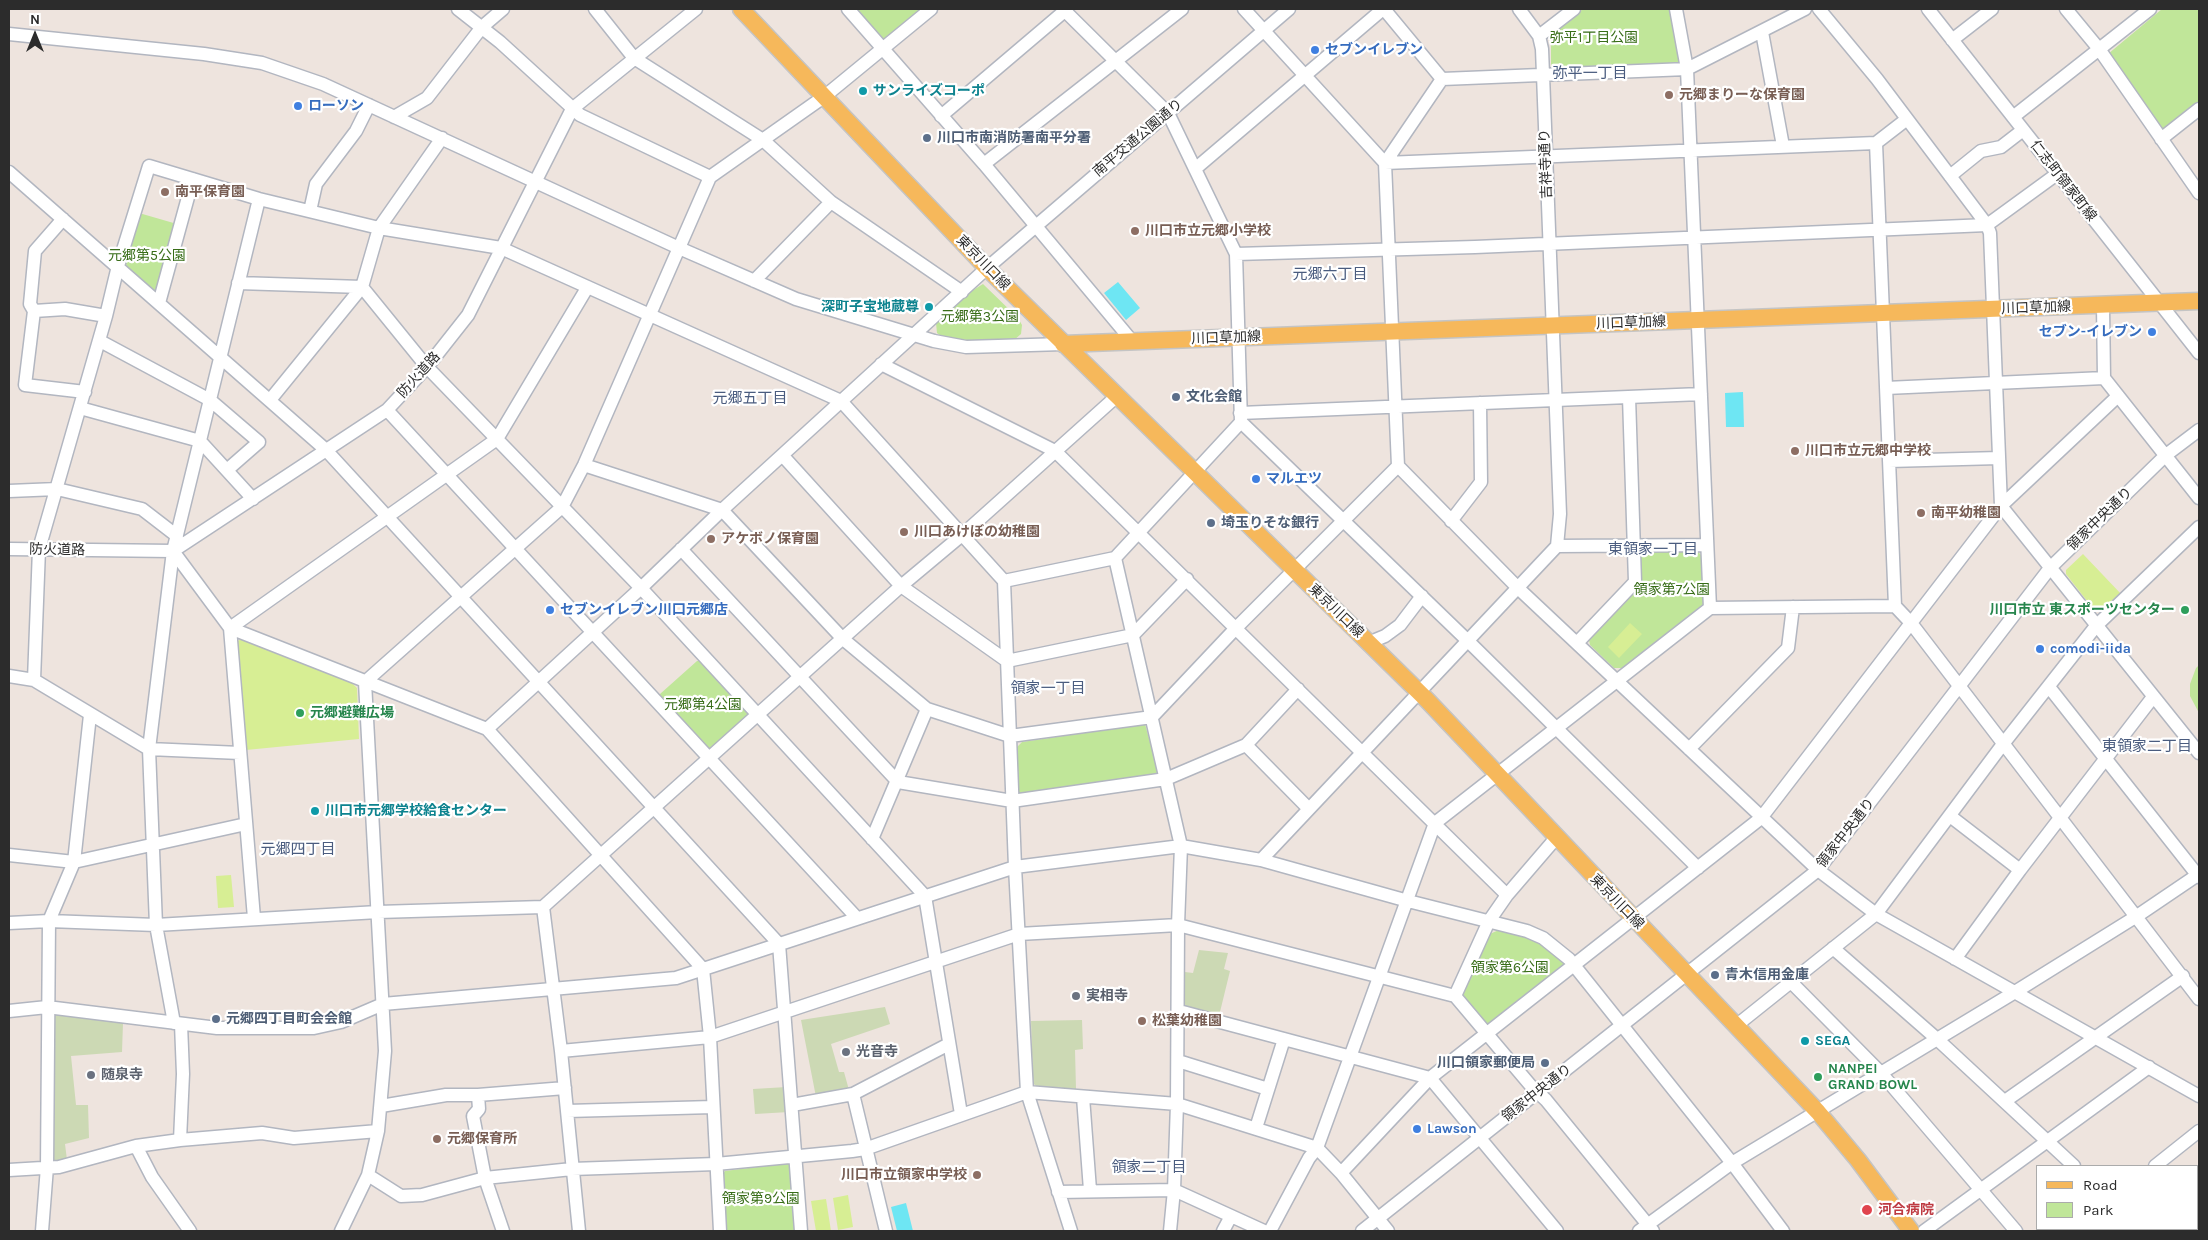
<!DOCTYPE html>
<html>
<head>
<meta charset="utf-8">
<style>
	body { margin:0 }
	#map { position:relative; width:2208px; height:1240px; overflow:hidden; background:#eee4de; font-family:Karla,sans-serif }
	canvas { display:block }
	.frame { position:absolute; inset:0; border:10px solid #2c2c2c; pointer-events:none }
	.legend { position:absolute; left:2036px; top:1165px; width:162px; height:65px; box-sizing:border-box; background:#fff; border:1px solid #ababab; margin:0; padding:6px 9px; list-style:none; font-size:15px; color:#2c2c2c }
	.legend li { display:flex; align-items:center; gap:10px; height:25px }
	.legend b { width:25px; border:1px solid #ababab }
	.north { position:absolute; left:10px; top:10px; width:50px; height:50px; -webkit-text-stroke:4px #fff; paint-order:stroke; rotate:0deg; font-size:14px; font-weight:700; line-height:20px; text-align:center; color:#2c2c2c }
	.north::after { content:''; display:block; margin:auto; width:18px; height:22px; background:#2c2c2c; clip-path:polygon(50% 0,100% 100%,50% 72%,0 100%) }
</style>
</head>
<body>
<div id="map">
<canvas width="2208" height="1240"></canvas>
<div class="frame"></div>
<ul class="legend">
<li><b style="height:6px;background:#f6b85b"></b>Road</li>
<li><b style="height:14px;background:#c0e699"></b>Park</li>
</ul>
<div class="north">N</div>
</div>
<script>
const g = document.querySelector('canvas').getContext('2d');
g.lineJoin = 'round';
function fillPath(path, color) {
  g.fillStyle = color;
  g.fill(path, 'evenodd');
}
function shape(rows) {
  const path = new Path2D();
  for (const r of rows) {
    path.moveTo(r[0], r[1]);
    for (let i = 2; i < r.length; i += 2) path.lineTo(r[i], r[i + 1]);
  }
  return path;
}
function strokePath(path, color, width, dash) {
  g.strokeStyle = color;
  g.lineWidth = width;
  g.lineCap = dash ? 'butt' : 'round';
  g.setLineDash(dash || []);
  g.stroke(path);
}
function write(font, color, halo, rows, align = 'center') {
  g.font = font + ' Karla,"Noto Sans JP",sans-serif';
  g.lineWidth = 4.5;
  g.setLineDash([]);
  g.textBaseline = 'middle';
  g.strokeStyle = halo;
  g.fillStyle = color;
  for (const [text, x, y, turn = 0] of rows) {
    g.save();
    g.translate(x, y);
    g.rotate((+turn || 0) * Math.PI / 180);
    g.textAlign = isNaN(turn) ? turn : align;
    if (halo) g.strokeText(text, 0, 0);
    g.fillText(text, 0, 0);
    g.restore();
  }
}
fillPath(shape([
	[852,9,924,9,886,40,878,40],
	[1583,9,1672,9,1683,59,1678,65,1554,69,1551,67,1551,39,1553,33],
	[2162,9,2199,9,2199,103,2166,130,2158,128,2108,54],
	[139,213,177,224,158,291,155,291,127,267,125,261],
	[983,284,1018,318,1022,325,1021,334,1014,340,975,341,942,337,937,333,936,323,970,292],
	[1696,550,1701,555,1705,603,1699,610,1623,668,1614,668,1590,645,1589,640,1641,581,1640,556,1643,552],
	[697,661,701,661,748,712,747,717,712,748,704,748,659,699,660,694],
	[2199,665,2199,713,2190,696,2190,684,2196,668],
	[1145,724,1158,771,1154,776,1022,796,1019,793,1017,747,1022,742],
	[1499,930,1532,939,1552,951,1564,961,1564,968,1492,1026,1485,1025,1463,999,1461,991,1485,936],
	[788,1163,792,1167,797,1231,724,1231,722,1175,725,1171]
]), '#c0e699');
fillPath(shape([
	[1199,950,1228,953,1224,969,1230,971,1219,1016,1188,1009,1184,1003,1185,972,1193,973],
	[885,1007,890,1024,831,1044,839,1072,844,1072,849,1090,816,1097,801,1020],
	[52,1014,123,1023,122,1052,71,1056,76,1105,88,1105,89,1138,65,1144,67,1160,53,1161],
	[1082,1020,1083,1049,1075,1050,1076,1089,1036,1086,1033,1083,1031,1021],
	[787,1087,789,1112,755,1114,753,1089]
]), '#ccd9b4');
fillPath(shape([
	[2083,554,2122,595,2104,612,2094,610,2066,574,2066,570],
	[1630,623,1642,634,1619,658,1608,647],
	[243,638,352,683,357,688,359,739,246,750,236,642],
	[231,875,234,907,218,908,216,876],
	[848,1195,853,1227,838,1230,833,1198],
	[826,1199,831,1231,816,1231,811,1201]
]), '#d7ee94');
fillPath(shape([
	[1118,282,1140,308,1126,320,1104,293],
	[1743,392,1744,427,1726,427,1725,393],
	[906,1203,913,1231,897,1231,891,1207]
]), '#6ee6f3');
const minor = shape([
	[458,9,500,42,580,115,710,177],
	[595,9,634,58,763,140,831,202,962,292],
	[848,9,984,164,1132,341],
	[1384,9,1442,79,1385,163],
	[1676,9,1687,69,1710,608],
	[1819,9,1877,79,1987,225,1990,233,2001,506,2199,753],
	[1928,9,2199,353],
	[2066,9,2099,49,2199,193],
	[1762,32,1783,146],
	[9,34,204,54,262,63,323,84,679,248,796,299,934,341,966,347,1063,344],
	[1539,36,1574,9],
	[1952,40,1992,9],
	[1442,79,1687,69,1805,9],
	[941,116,1067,9],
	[394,117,427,98,482,27,503,9],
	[2013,117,2150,9],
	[2161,139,2199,109],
	[1876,143,1895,606,1911,623,2199,999],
	[1385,163,1876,143,1907,119],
	[984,164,1182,9],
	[1195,169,1383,9],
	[9,172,326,450,779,944,801,1231],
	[1950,176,1981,151,2001,147,2023,130],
	[310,211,316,184,356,131,369,105],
	[1236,254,1475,247,1987,225,2057,174],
	[754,281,831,202],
	[238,283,362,287,427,367,641,588,925,896,961,1114],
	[159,303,193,179],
	[2103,306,2104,378,2199,498],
	[34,311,30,304,35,251,63,219],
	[100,341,210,400,259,442,227,470],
	[881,364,1055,451,1507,895],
	[1886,388,2104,378],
	[85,392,25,385,34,311,65,309,106,316],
	[270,400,362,287,379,228,442,138],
	[80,408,200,441,253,499],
	[387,410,857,918],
	[1240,413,1701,394],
	[1241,422,1469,642,1698,868],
	[783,456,901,586,1007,661,1133,635,1187,579],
	[1889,461,1999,458],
	[584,465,722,510,843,639,927,709,1010,736,1152,717,1236,628,1398,466,1385,163,1244,9],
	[1398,466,1519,589,1818,870,1876,914,2199,1096],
	[9,491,57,489,142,509,177,536],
	[1451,521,1481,482,1480,403],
	[1557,546,1707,545],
	[9,549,173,551,387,410,427,367,468,315,572,109,696,9],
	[681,549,898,782,1012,801,1166,779,1246,745,1298,689],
	[173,551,230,628,487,729,703,969,710,1037,720,1231],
	[1115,558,1181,846,1178,925,1177,1104,1174,1190,1170,1231],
	[1004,581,1115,558,1241,422,1236,254,1168,113,1063,9],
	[1368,643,1385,636,1400,625,1422,596],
	[1577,643,1635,582,1629,397],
	[9,676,34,680,149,749,240,753],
	[34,680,39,549,106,316,118,266,149,166,259,199,379,228,501,248,841,401,1004,581,1015,867,1027,1092,1071,1231],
	[2049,687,2199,877],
	[487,729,641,588,722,510,987,268,1289,9],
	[1246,745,1309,809],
	[1689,749,1788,648,1793,607],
	[1950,816,2020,870],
	[872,839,927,709],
	[9,855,74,862,246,824],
	[1261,860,1557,546,1560,514,1542,49,1539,36,1519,9],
	[543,907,561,1051,579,1231],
	[254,918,230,628,497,439,587,288],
	[9,923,49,921,156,925,378,912,543,907,901,586,962,535,1117,396],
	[1833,948,1937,1039,2074,1166],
	[1955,959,2020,870,2153,697],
	[1791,982,1881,1073,2016,1231],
	[1455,996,1489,921,1507,895,1556,838],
	[9,1011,47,1007,217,1028,314,1028,341,1022,383,1004,676,978,1015,867,1181,846,1261,860,1408,901,1527,931,1543,938,1569,959,1732,1163,1783,1231],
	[1179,1011,1430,1078,1557,1231],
	[174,1023,156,925,149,749,173,551,259,199],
	[1737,1025,1876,914,2003,744,2096,626,2199,527],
	[561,1051,710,1037,1019,934,1178,925,1455,996,1531,1086,1546,1100,1653,1231],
	[1178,1061,1268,1089],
	[853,1094,886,1231],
	[478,1095,479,1109,473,1116,485,1178,503,1231],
	[1083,1097,1090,1190],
	[2005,1101,2183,976],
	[792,1105,853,1094,949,1044],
	[381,1106,446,1095,478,1095,565,1088],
	[567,1111,713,1107],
	[1256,1128,1284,1039],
	[180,1140,183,1074,181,1024],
	[136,1146,152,1177,190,1231],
	[2155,1166,2199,1131],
	[9,1170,59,1167,136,1146,180,1140,262,1133,294,1138,378,1131],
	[1341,1173,1430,1078,1761,818,2001,506,2118,396],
	[368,1175,401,1196,422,1195,485,1178,572,1169,716,1164,852,1151,865,1149,1027,1092,1177,1104,1317,1148,1341,1173,1388,1231],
	[1058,1192,1174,1190,1264,1231],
	[42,1231,47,1167,49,921,74,862,90,715],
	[341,1231,368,1175,378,1131,385,1051,365,682,562,507,584,465,710,177,825,96,931,9],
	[1223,1231,1231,1216],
	[1270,1231,1309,1158,1317,1148,1435,823,1710,608,1895,606],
	[1362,1231,1818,870,2050,568,2166,455,2199,430],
	[1639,1231,1732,1163,2015,992,2137,916,2199,874],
	[1924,1231,2149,1067],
	[2073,1231,2076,1229]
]);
const major = shape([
	[741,9,987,268,1427,700,1818,1112,1858,1160,1911,1231],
	[1063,344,2199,301]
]);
strokePath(minor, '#b2b6c0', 15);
strokePath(major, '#c4c4c4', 19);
strokePath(minor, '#fff', 12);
strokePath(major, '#f6b85b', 16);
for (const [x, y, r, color] of [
	[1315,50,5,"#3f7fe0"],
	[863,91,5,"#0f9aa8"],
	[1669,95,5,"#8d6e63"],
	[298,106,5,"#3f7fe0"],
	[927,138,5,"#5c6f8a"],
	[165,192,5,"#8d6e63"],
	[1135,231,5,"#8d6e63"],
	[929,307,5,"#0f9aa8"],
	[2152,332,5,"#3f7fe0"],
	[1176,397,5,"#5c6f8a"],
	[1795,451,5,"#8d6e63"],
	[1256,479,5,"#3f7fe0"],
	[1921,513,5,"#8d6e63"],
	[1211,523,5,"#5c6f8a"],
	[904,532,5,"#8d6e63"],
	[711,539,5,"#8d6e63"],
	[550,610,5,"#3f7fe0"],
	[2185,610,5,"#2e9e5b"],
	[2040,649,5,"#3f7fe0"],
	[300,713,5,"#2e9e5b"],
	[315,811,5,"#0f9aa8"],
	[1715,975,5,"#5c6f8a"],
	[1076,996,5,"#6b7280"],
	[216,1019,5,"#5c6f8a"],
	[1142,1021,5,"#8d6e63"],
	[1805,1041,5,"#0f9aa8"],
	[846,1052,5,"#6b7280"],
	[1545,1063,5,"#5c6f8a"],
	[91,1075,5,"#6b7280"],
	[1818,1077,5,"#2e9e5b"],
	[1417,1129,5,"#3f7fe0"],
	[437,1139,5,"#8d6e63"],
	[977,1175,5,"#8d6e63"],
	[1867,1210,6,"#e0444e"]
]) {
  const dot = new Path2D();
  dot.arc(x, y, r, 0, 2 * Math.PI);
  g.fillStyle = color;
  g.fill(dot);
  strokePath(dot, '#fff', 2);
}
write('14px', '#386d18', '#fff', [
	["弥平1丁目公園",1594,38],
	["元郷第5公園",147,256],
	["元郷第3公園",980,317],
	["領家第7公園",1672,590],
	["元郷第4公園",703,705],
	["領家第6公園",1510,968],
	["領家第9公園",761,1199]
]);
write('bold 14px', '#366cbe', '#fff', [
	["セブンイレブン",1325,50],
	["ローソン",308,106],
	["セブン-イレブン",2142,332,"right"],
	["マルエツ",1266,479],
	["セブンイレブン川口元郷店",560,610],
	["comodi-iida",2050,649],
	["Lawson",1427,1129]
], 'left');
write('bold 14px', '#0d838f', '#fff', [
	["サンライズコーポ",873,91],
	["深町子宝地蔵尊",919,307,"right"],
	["川口市元郷学校給食センター",325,811],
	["SEGA",1815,1041]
], 'left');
write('bold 14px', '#785e54', '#fff', [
	["元郷まりーな保育園",1679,95],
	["南平保育園",175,192],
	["川口市立元郷小学校",1145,231],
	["川口市立元郷中学校",1805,451],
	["南平幼稚園",1931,513],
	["川口あけぼの幼稚園",914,532],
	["アケボノ保育園",721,539],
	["松葉幼稚園",1152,1021],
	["元郷保育所",447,1139],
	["川口市立領家中学校",967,1175,"right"]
], 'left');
write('bold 14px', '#4e5e75', '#fff', [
	["川口市南消防署南平分署",937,138],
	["文化会館",1186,397],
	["埼玉りそな銀行",1221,523],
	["青木信用金庫",1725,975],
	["元郷四丁目町会会館",226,1019],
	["川口領家郵便局",1535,1063,"right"]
], 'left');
write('14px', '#2c2c2c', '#fff', [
	["南平交通公園通り",1138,138,-40],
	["吉祥寺通り",1546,164,-92],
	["仁志町領家町線",2063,181,52],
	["東京川口線",983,263,46],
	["川口草加線",2036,308,-2],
	["川口草加線",1631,323,-2],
	["川口草加線",1226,338,-2],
	["防火道路",419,375,-48],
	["領家中央通り",2100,519,-44],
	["防火道路",57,550,1],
	["東京川口線",1336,611,44],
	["領家中央通り",1846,833,-52],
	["東京川口線",1617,902,46],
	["領家中央通り",1537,1093,-38]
]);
write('bold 14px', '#27864d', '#fff', [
	["川口市立 東スポーツセンター",2175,610,"right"],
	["元郷避難広場",310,713],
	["NANPEI",1828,1069],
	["GRAND BOWL",1828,1085]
], 'left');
write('bold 14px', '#5b616d', '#fff', [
	["実相寺",1086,996],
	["光音寺",856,1052],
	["随泉寺",101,1075]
], 'left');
write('bold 14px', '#be3a42', '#fff', [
	["河合病院",1878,1210]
], 'left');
write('15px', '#4a5c7f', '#fff', [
	["弥平一丁目",1590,74],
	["元郷六丁目",1330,275],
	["元郷五丁目",750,399],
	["東領家一丁目",1653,550],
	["領家一丁目",1048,689],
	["東領家二丁目",2147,747],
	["元郷四丁目",298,850],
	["領家二丁目",1149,1168]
]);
</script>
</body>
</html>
